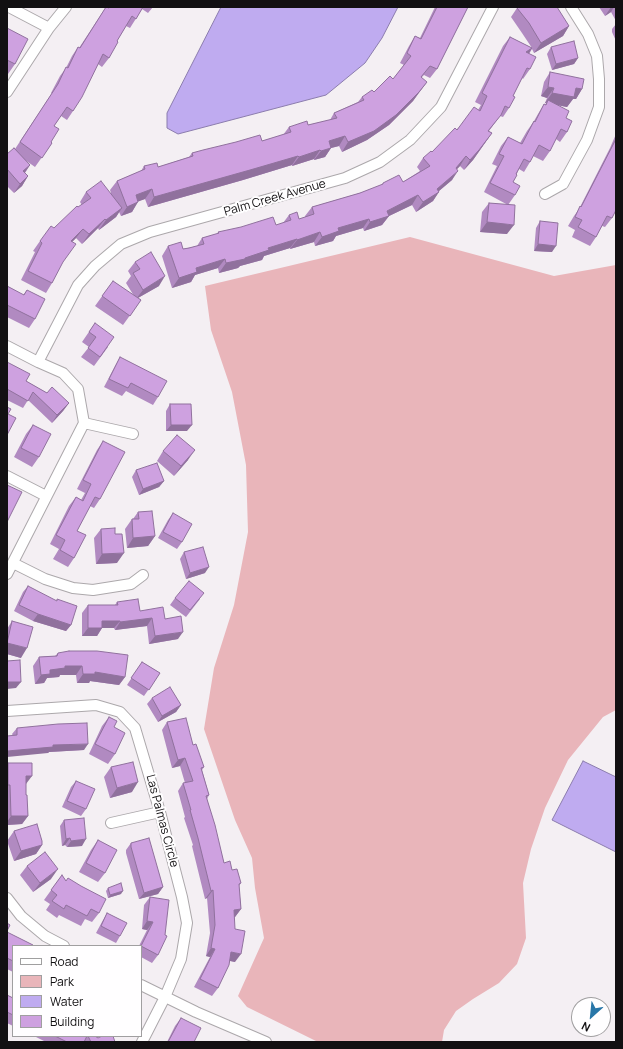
<!DOCTYPE html>
<html>
<head>
<meta charset="utf-8">
<style>
	body { margin:0 }
	#map { position:relative; width:623px; height:1049px; overflow:hidden; background:#f4eff3; font-family:Manrope,sans-serif }
	canvas { display:block }
	.frame { position:absolute; inset:0; border:8px solid #121012; pointer-events:none }
	.legend { position:absolute; left:12px; top:945px; width:130px; height:92px; box-sizing:border-box; background:#fffeff; border:1px solid #a09fa0; margin:0; padding:5px 7px; list-style:none; font-size:12px; color:#121012 }
	.legend li { display:flex; align-items:center; gap:8px; height:20px }
	.legend b { width:20px; border:1px solid #a09fa0 }
	.north { position:absolute; left:571px; top:997px; width:40px; height:40px; box-sizing:border-box; background:#fffeff; border:1px solid #a09fa0; border-radius:50%; rotate:207deg; font-size:11px; font-weight:700; line-height:16px; text-align:center; color:#121012 }
	.north::after { content:''; display:block; margin:auto; width:14px; height:18px; background:#2876a8; clip-path:polygon(50% 0,100% 100%,50% 72%,0 100%) }
</style>
</head>
<body>
<div id="map">
<canvas width="623" height="1049"></canvas>
<div class="frame"></div>
<ul class="legend">
<li><b style="height:5px;background:#fff"></b>Road</li>
<li><b style="height:11px;background:#e9b5ba"></b>Park</li>
<li><b style="height:11px;background:#bfabf0"></b>Water</li>
<li><b style="height:11px;background:#cea1e0"></b>Building</li>
</ul>
<div class="north">N</div>
</div>
<script>
const g = document.querySelector('canvas').getContext('2d');
g.lineJoin = 'round';
function fillPath(path, color) {
  g.fillStyle = color;
  g.fill(path, 'evenodd');
}
function shape(rows) {
  const path = new Path2D();
  for (const r of rows) {
    path.moveTo(r[0], r[1]);
    for (let i = 2; i < r.length; i += 2) path.lineTo(r[i], r[i + 1]);
  }
  return path;
}
function strokePath(path, color, width, dash) {
  g.strokeStyle = color;
  g.lineWidth = width;
  g.lineCap = dash ? 'butt' : 'round';
  g.setLineDash(dash || []);
  g.stroke(path);
}
function write(font, color, halo, rows, align = 'center') {
  g.font = font + ' Manrope,sans-serif';
  g.lineWidth = 4;
  g.setLineDash([]);
  g.textBaseline = 'middle';
  g.strokeStyle = halo;
  g.fillStyle = color;
  for (const [text, x, y, turn = 0] of rows) {
    g.save();
    g.translate(x, y);
    g.rotate((+turn || 0) * Math.PI / 180);
    g.textAlign = isNaN(turn) ? turn : align;
    if (halo) g.strokeText(text, 0, 0);
    g.fillText(text, 0, 0);
    g.restore();
  }
}
fillPath(shape([
	[410,237,554,276,616,265,616,710,603,717,568,760,545,808,531,849,523,883,526,938,517,964,499,983,473,999,456,1011,444,1030,442,1042,318,1042,247,1007,238,996,264,938,255,888,252,858,235,820,204,729,214,668,234,605,248,532,246,465,232,392,211,330,205,286]
]), '#e9b5ba');
const water = shape([
	[221,7,398,7,382,38,365,63,326,95,178,134,167,128,167,113,221,7],
	[583,761,616,777,616,852,552,820,583,761]
]);
fillPath(water, '#bfabf0');
strokePath(water, '#8b7cad', 1);
const minor = shape([
	[9,7,49,28],
	[7,92,49,28,66,7],
	[545,194,563,184,587,140,599,107,599,79,597,56,588,34,571,7],
	[7,346,38,362,63,373,78,389,84,423,7,574],
	[38,362,78,285,95,266,121,244,150,232,345,178,380,162,410,140,441,107,493,7],
	[84,423,133,434],
	[7,476,46,496],
	[13,563,45,579,73,588,93,590,131,584,143,575],
	[7,711,96,705,120,712,135,728,160,812,182,897,187,923,181,959,165,997,142,1042],
	[111,823,160,812],
	[7,898,21,916,45,936,64,946],
	[141,985,196,1012,266,1042]
]);
strokePath(minor, '#aca8ab', 12);
strokePath(minor, '#fff', 10);
fillPath(shape([
	[106,7,153,7,148,13,142,9,130,28,126,26,117,41,109,58,102,67,98,64,73,111,67,120,61,116,54,126,51,142,52,143,35,167,25,160,30,165,25,173,28,176,22,186,14,193,7,186,7,154,15,149,52,93,51,93,60,76,66,68,72,56,78,47,79,48],
	[435,7,468,7,437,69,430,78,424,75,422,77,420,91,413,101,389,125,367,140,342,152,339,146,331,148,325,157,314,160,314,159,292,166,292,165,243,180,148,207,145,199,138,201,132,212,121,216,119,212,116,217,99,230,98,228,82,244,76,238,72,242,52,283,46,293,21,280,35,252,33,251,40,241,82,205,80,202,86,192,111,193,110,190,117,181,141,171,144,166,158,167,189,157,192,153,262,141,283,135,289,127,308,125,330,120,334,113,358,102,362,97,374,92,393,79,404,65,400,63,409,46,415,36,420,38],
	[599,7,616,7,616,21,611,12,605,16],
	[517,8,569,26,563,36,534,53,532,49,529,54,530,69,523,79,522,78,513,96,509,108,503,117,500,116,489,131,492,133,473,160,464,170,460,166,457,169,452,180,439,191,433,201,416,212,412,205,389,216,382,225,364,231,363,228,336,236,333,241,315,246,314,242,290,249,290,248,264,256,262,260,240,266,238,268,219,273,218,268,195,275,191,282,172,288,162,256,168,246,183,249,197,246,202,238,217,234,218,232,276,225,283,223,289,215,299,219,305,217,305,216,312,207,360,193,382,185,383,183,403,182,420,171,417,167,423,158,432,152,478,110,481,105,475,102,503,46,510,37,532,48,522,33,511,17],
	[616,24,616,41,612,32,612,29],
	[7,28,15,64,8,74,7,73],
	[551,47,578,58,574,64,552,70,547,54],
	[550,72,582,89,576,99,573,99,567,107,556,105,566,118,567,132,560,142,556,139,550,151,543,161,533,156,530,162,524,172,519,169,513,182,515,195,508,205,507,234,480,232,482,212,489,203,508,205,484,192,497,166,492,164,501,146,508,137,520,143,527,131,534,121,538,114,544,104,545,105,546,103,545,103,547,98,541,96,544,82],
	[616,134,616,210,612,218,605,227,602,226,596,237,590,246,572,237,575,230,568,226,574,216,579,209,610,148],
	[540,221,552,252,534,251,536,228],
	[135,262,159,286,138,298,141,300,123,325,95,306,113,281,134,296,126,283,131,276,128,271],
	[7,286,23,295,27,290,35,319,29,328,7,317],
	[95,323,108,347,94,366,81,357,89,347,82,342],
	[120,357,158,397,153,405,126,391,122,396,104,387,115,366],
	[7,362,26,381,47,393,69,403,63,411,52,423,28,400,23,408,7,400],
	[170,404,187,431,166,431,166,411],
	[33,425,39,457,32,467,14,457,26,434],
	[103,441,100,499,94,508,90,506,77,531,74,558,68,567,53,559,59,549,50,544,69,506,76,497,81,500,85,493,77,489,97,450],
	[163,451,188,460,174,476,157,461],
	[136,470,164,481,159,487,139,495,132,477],
	[138,512,155,536,148,546,127,548,125,529,132,519,133,519],
	[173,513,182,542,177,549,158,538,168,520],
	[101,529,117,563,96,564,94,538],
	[184,552,205,573,186,579,180,559],
	[28,586,71,625,66,631,33,621,14,611,23,592],
	[175,598,200,599,186,617,170,605],
	[117,602,140,611,165,619,178,639,149,644,147,626,115,630,114,628,102,628,97,636,82,636,82,613,88,605,115,605],
	[12,621,21,658,7,654,7,629],
	[58,653,125,677,119,685,90,681,89,683,77,683,76,675,60,675,59,677,47,678,44,683,35,684,33,666,39,657,55,656],
	[142,662,160,673,144,696,127,685],
	[152,698,181,705,176,712,158,722,147,704],
	[109,717,114,727,115,754,108,764,89,754,102,726],
	[167,722,193,745,204,767,202,770,209,795,207,799,224,863,232,870,241,883,239,886,241,909,235,917,234,917,235,962,230,961,218,988,212,996,194,987,210,957,206,956,210,933,207,898,205,899,192,846,193,845,184,818,185,817,178,791,183,783,185,783,180,766,172,768,162,730],
	[17,728,84,750,49,752,48,753,13,736,12,734],
	[8,763,26,784,26,795,28,816,22,824,7,825,7,764],
	[111,767,132,792,110,798,104,777],
	[76,781,86,809,81,816,62,807,71,787],
	[64,820,82,846,67,847,65,845,62,846,60,826],
	[14,831,42,845,36,854,14,861,7,841],
	[98,840,105,873,98,882,79,872,91,850],
	[131,843,155,858,154,859,163,887,158,894,139,899,126,853,126,850],
	[27,866,51,879,33,892,20,875],
	[62,875,66,881,99,913,92,922,85,919,81,926,59,915,57,918,46,910,50,904,44,900],
	[108,888,121,894,108,898,106,891],
	[150,897,158,955,152,963,141,957,141,946,139,946,147,930,142,929,144,905],
	[107,913,120,936,116,943,96,933,103,920],
	[7,932,13,946,13,972,7,969],
	[7,995,13,998,13,1026,7,1023],
	[181,1018,194,1042,167,1042,175,1026],
	[34,1036,95,1036,98,1038,115,1042,46,1042]
]), '#b18ac1');
fillPath(shape([
	[611,7,614,7,611,12,605,16],
	[569,26,563,36,534,53,541,43],
	[532,48,526,58,526,52],
	[578,58,574,64,552,70,556,64],
	[427,82,413,101,389,125,367,140,342,152,348,142],
	[548,87,554,88,547,98,541,96],
	[576,88,582,89,576,99,573,99,567,107,547,103,548,100,546,103,545,103,552,93],
	[492,133,473,160,464,170,470,160],
	[345,136,339,146,323,150,329,141],
	[331,148,325,157,314,160,321,151],
	[320,150,314,159,292,166,299,157],
	[298,156,292,165,243,180,148,207,154,197],
	[466,156,460,166,449,177,456,168],
	[30,165,23,175,17,181,23,171],
	[458,171,452,180,433,196,439,192,433,201,416,212,423,202,437,189],
	[28,176,22,186,14,193,20,184],
	[152,189,145,199,129,205,136,195],
	[418,195,412,205,389,216,382,225,364,231,370,222,387,211],
	[138,202,132,212,121,216,127,207],
	[122,208,116,217,99,230,106,220],
	[105,219,98,228,82,244,89,234],
	[369,219,363,228,336,236,333,241,315,246,322,237,338,228],
	[487,222,514,225,507,234,480,232],
	[83,229,76,238,64,250,71,241],
	[320,232,314,242,290,249,297,240],
	[297,239,290,248,264,256,262,260,240,266,238,268,219,273,226,263,245,258,268,248],
	[538,244,556,246,552,252,534,251],
	[225,259,218,268,195,275,191,282,172,288,179,278,196,268],
	[165,276,159,286,136,299,143,290],
	[69,403,63,411,52,423,57,415],
	[171,425,192,425,187,431,166,431],
	[195,450,188,460,174,476,181,466],
	[164,481,159,487,139,495,143,489],
	[155,536,148,546,127,548,133,538],
	[124,553,117,563,96,564,102,554],
	[209,567,205,573,186,579,190,573],
	[38,614,71,625,66,631,33,621],
	[152,618,147,626,115,630,120,622],
	[102,621,120,621,114,628,102,628,97,636,82,636,88,628],
	[183,632,178,639,149,644,155,636],
	[7,643,27,648,21,658,7,654],
	[65,666,82,666,76,675,60,675,59,677,47,678,44,683,35,684,41,675,50,670],
	[95,672,125,677,119,685,90,681,89,683,77,683,83,674],
	[7,682,21,682,16,688,7,689],
	[181,705,176,712,158,722,162,716],
	[88,744,84,750,49,752,48,753,7,757,7,751,53,745],
	[185,758,180,766,172,768,178,760],
	[26,776,32,776,26,784,20,784],
	[138,782,132,792,110,798,117,788],
	[11,816,28,816,22,824,7,825,7,822],
	[70,838,65,845,62,846,66,839],
	[86,839,82,846,67,847,71,841],
	[42,845,36,854,14,861,21,851],
	[58,869,51,879,33,892,40,883],
	[163,887,158,894,139,899,144,893],
	[213,890,207,898,205,899,211,891],
	[123,891,121,894,108,898,110,895],
	[241,909,235,917,228,918,234,910],
	[147,921,153,922,147,930,142,929],
	[211,948,215,949,210,957,206,956],
	[231,952,241,954,235,962,226,960]
]), '#90719d');
const building = shape([
	[106,7,109,8,109,7,143,7,136,19,132,16,117,41,118,42,109,58,103,54,82,97,73,111,67,107,54,126,59,129,51,142,52,143,42,158,20,142,58,84,66,67,68,68,78,47,80,48,106,7],
	[437,7,468,7,437,69,430,66,421,77,427,82,419,92,396,115,374,131,348,142,345,136,329,141,331,148,321,151,320,150,299,157,298,156,250,170,154,197,152,189,136,195,138,202,127,207,117,181,145,169,144,166,157,163,158,167,193,156,192,153,203,150,236,142,260,135,262,141,291,132,289,127,307,121,308,125,337,118,334,113,364,100,362,97,372,90,374,92,390,76,393,79,411,56,407,53,415,36,421,39,437,7],
	[518,7,557,7,569,26,541,43,529,23,517,8,518,7],
	[7,28,28,39,15,64,7,60,7,28],
	[510,37,532,48,526,52,536,57,530,69,527,68,513,96,515,97,509,108,505,106,501,115,488,131,492,133,479,150,470,160,466,156,456,168,458,171,437,189,439,192,423,202,418,195,387,211,389,216,370,222,369,219,338,228,339,231,322,237,320,232,297,240,297,239,268,248,269,250,245,258,245,259,226,263,225,259,196,268,197,272,179,278,168,246,181,242,183,249,189,248,204,244,202,238,219,233,218,232,241,227,273,217,276,225,291,220,289,215,297,212,299,219,314,214,312,207,360,193,383,184,383,183,399,175,403,182,430,166,423,158,431,151,432,152,455,128,457,130,474,107,480,111,487,96,482,93,510,37],
	[574,41,578,58,556,64,551,47,574,41],
	[550,72,584,79,582,89,576,88,574,97,552,93,554,88,548,87,550,72],
	[548,100,569,111,566,118,572,121,567,132,561,129,550,151,539,145,530,162,524,159,516,174,517,175,513,182,520,186,515,195,490,183,504,156,499,154,508,137,522,144,534,121,535,122,544,104,546,105,548,100],
	[616,139,616,210,612,218,607,216,596,237,578,227,582,220,575,217,580,206,581,207,616,139],
	[14,148,30,165,23,171,28,176,20,184,7,169,7,154,14,148],
	[101,181,122,208,106,220,105,219,89,234,83,229,71,241,76,244,63,262,52,283,28,271,42,243,40,241,51,226,54,228,77,206,78,207,91,198,86,192,101,181],
	[489,203,515,205,514,225,487,222,489,203],
	[540,221,558,223,556,246,538,244,540,221],
	[151,252,165,276,143,290,133,273,140,269,135,262,151,252],
	[113,281,141,300,130,316,102,296,113,281],
	[7,286,24,295,27,290,45,299,35,319,7,305,7,286],
	[95,323,114,337,100,357,88,348,96,337,89,332,95,323],
	[120,357,167,381,158,397,131,383,128,388,109,379,120,357],
	[7,362,30,374,26,381,47,393,52,387,69,403,57,415,33,392,28,401,7,389,7,362],
	[170,404,191,404,192,425,171,425,170,404],
	[7,407,11,409,8,414,16,418,7,435,7,407],
	[33,425,51,434,39,457,21,448,33,425],
	[177,435,195,450,181,466,163,451,177,435],
	[103,441,125,452,100,499,95,497,77,531,86,535,74,558,60,550,65,540,56,535,76,497,83,501,91,484,83,480,103,441],
	[157,463,164,481,143,489,136,470,157,463],
	[7,485,22,492,7,522,7,485],
	[152,511,155,536,133,538,132,519,139,519,138,512,152,511],
	[173,513,192,524,182,542,163,532,173,513],
	[115,528,115,534,122,534,124,553,102,554,101,529,115,528],
	[203,547,209,567,190,573,184,552,203,547],
	[189,581,204,593,190,610,175,598,189,581],
	[28,586,57,601,57,599,77,606,71,625,38,614,19,605,28,586],
	[138,599,140,611,163,607,165,619,181,616,183,632,155,636,152,618,120,622,120,621,102,621,102,628,88,628,88,605,118,605,117,602,138,599],
	[12,621,33,627,27,648,7,643,12,621],
	[69,651,97,651,128,655,125,677,95,672,95,674,83,674,82,666,65,666,65,668,50,670,50,674,41,675,39,657,57,656,58,653,69,651],
	[20,660,21,682,7,682,7,661,20,660],
	[142,662,160,673,149,690,131,678,142,662],
	[170,687,181,705,162,716,152,698,170,687],
	[109,717,117,721,114,727,125,733,115,754,95,744,109,717],
	[186,718,193,745,196,744,204,767,201,768,209,795,206,796,215,825,224,863,230,861,232,870,237,869,241,883,239,884,241,909,234,910,235,929,245,931,241,954,231,952,229,965,218,988,200,979,215,949,211,948,215,925,213,890,211,891,198,838,190,810,191,810,183,783,193,781,185,758,178,760,167,722,186,718],
	[87,723,88,744,53,745,53,747,7,751,7,736,17,735,17,728,58,724,87,723],
	[133,762,138,782,117,788,111,767,133,762],
	[8,763,32,763,32,776,26,776,26,795,27,795,28,816,11,816,10,785,8,785,8,763],
	[76,781,95,789,86,809,67,801,76,781],
	[84,818,86,839,71,841,70,838,66,839,64,820,84,818],
	[37,824,42,841,42,845,21,851,14,831,37,824],
	[149,838,163,887,144,893,131,847,131,843,149,838],
	[98,840,117,850,105,873,86,863,98,840],
	[45,852,58,869,40,883,27,866,45,852],
	[62,875,66,881,68,878,81,886,106,899,99,913,91,909,87,916,66,905,64,909,52,901,57,895,51,890,62,875],
	[121,883,123,891,110,895,108,888,121,883],
	[150,897,169,900,165,935,167,936,158,955,141,946,153,922,147,921,150,897],
	[107,913,127,923,120,936,101,926,107,913],
	[7,923,10,925,7,931,7,923],
	[7,932,33,945,32,946,13,946,13,961,7,958,7,932],
	[7,995,13,998,13,1015,7,1012,7,995],
	[181,1018,201,1028,194,1042,168,1042,181,1018],
	[55,1036,87,1036,84,1042,67,1042,55,1036],
	[88,1036,95,1036,98,1038,102,1036,113,1036,115,1042,91,1042,88,1036]
]);
fillPath(building, '#cea1e0');
strokePath(building, '#90719d', 1);
write('12px', '#121012', '#fffeff', [
	["Palm Creek Avenue",275,198,-16],
	["Las Palmas Circle",162,821,75]
]);
</script>
</body>
</html>
